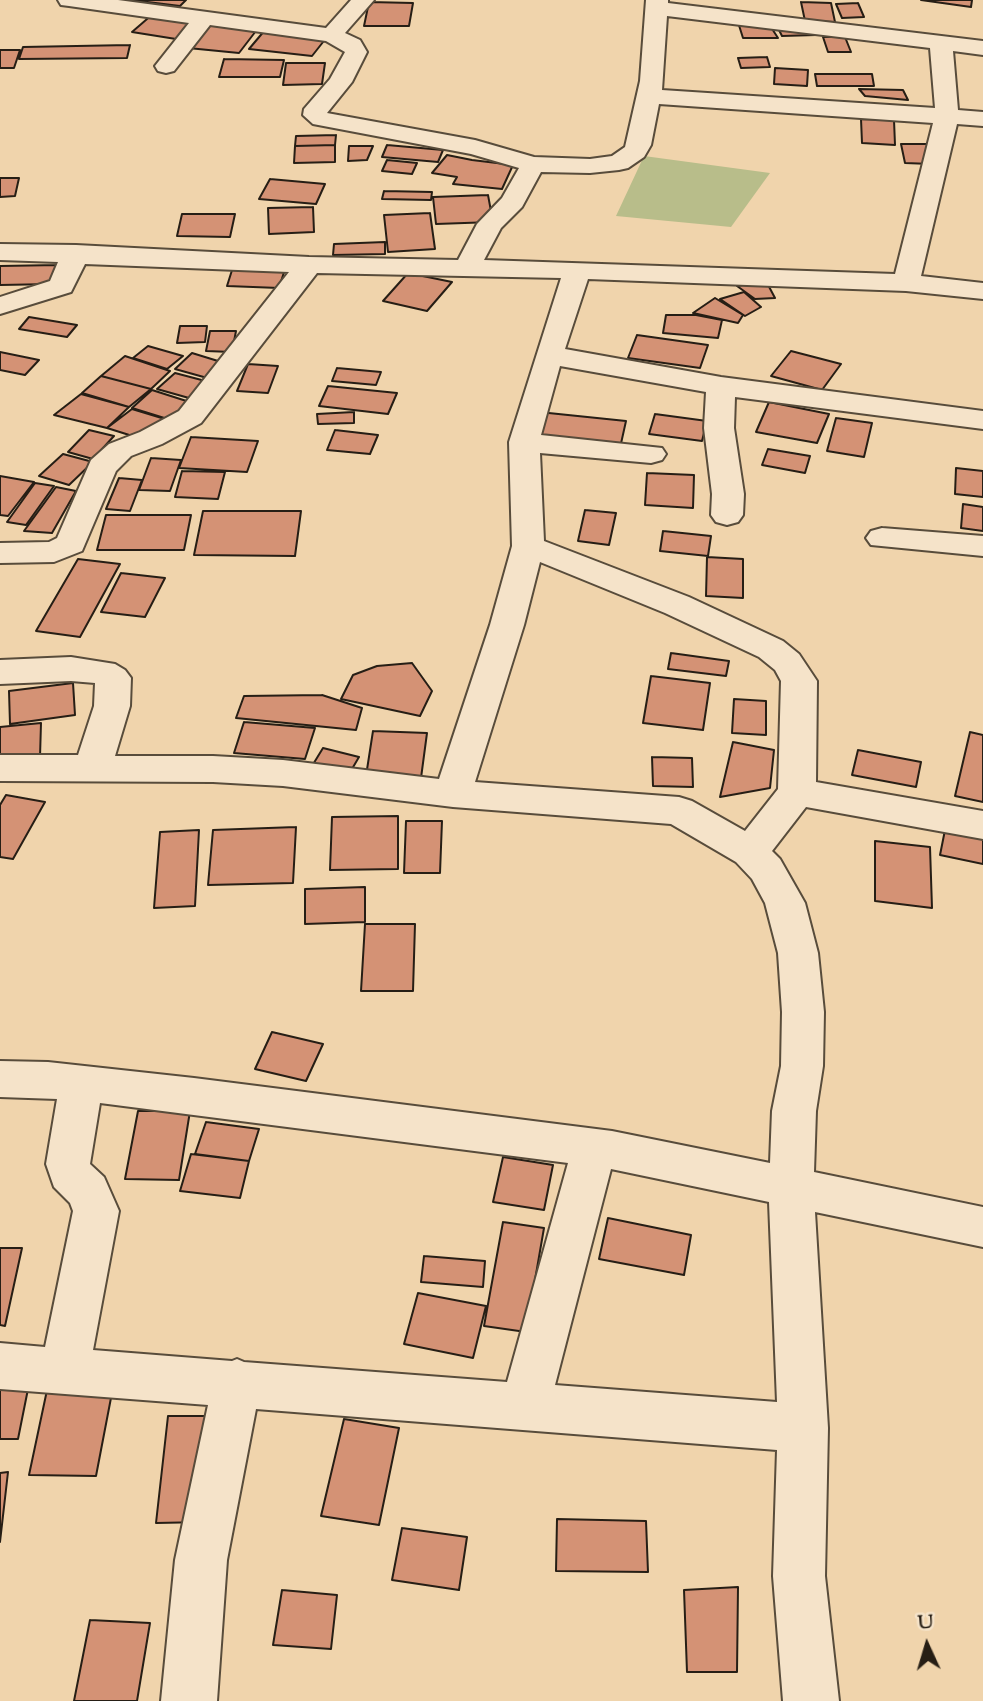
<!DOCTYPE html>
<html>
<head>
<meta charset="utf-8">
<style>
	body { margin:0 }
	#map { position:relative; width:983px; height:1701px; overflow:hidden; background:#f0d4ac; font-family:"Sorts Mill Goudy",serif }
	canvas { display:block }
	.north { position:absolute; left:892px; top:1610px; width:70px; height:70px; -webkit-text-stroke:5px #f5e3c9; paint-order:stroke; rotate:356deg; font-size:19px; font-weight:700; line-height:28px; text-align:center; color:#261e15 }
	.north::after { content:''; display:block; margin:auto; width:24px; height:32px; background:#261e15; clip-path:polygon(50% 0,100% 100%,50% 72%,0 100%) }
</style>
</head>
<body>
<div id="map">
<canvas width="983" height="1701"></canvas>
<div class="north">U</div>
</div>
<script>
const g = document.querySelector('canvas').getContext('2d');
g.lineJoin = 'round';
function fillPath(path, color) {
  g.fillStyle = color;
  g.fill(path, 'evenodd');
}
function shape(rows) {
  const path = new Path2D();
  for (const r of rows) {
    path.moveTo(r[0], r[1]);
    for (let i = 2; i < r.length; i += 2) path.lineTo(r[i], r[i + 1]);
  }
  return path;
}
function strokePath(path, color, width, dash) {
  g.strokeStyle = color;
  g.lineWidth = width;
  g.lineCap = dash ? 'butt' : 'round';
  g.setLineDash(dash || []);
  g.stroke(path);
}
fillPath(shape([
	[644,156,770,173,731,227,616,216]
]), '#b8bd8a');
const building = shape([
	[131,0,186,0,180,6,131,0],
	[921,0,972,0,971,7,921,0],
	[369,2,413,3,409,26,364,26,369,2],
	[801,2,831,3,835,22,805,21,801,2],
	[858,3,864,17,842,18,836,4,858,3],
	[154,13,198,19,176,39,132,32,154,13],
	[737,19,767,21,778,38,743,38,737,19],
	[209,22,259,27,239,53,188,48,209,22],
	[812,27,816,35,782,36,778,28,812,27],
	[265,30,327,37,312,56,249,49,265,30],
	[823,37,845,37,851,52,828,52,823,37],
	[130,45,127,58,19,59,23,47,130,45],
	[0,50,20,50,14,68,0,68,0,50],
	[767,57,770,67,741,68,738,58,767,57],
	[224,59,284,60,280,77,219,77,224,59],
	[286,63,325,63,322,84,283,85,286,63],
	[775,68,808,70,807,86,774,84,775,68],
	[815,74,872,74,874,86,817,86,815,74],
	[859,89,903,90,908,100,865,96,859,89],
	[861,119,894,120,895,145,862,143,861,119],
	[336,135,335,145,295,146,296,136,336,135],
	[901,144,927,144,931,164,905,163,901,144],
	[335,145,335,162,294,163,295,146,335,145],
	[387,145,443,150,438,162,382,157,387,145],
	[349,146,373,146,367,160,348,161,349,146],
	[447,155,472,160,513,165,502,189,453,184,457,177,432,173,447,155],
	[387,160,417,163,412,174,382,171,387,160],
	[0,178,19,178,15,196,0,197,0,178],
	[270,179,325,184,316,204,259,199,270,179],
	[384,191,432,192,431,200,382,199,384,191],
	[488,195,493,222,436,224,433,197,488,195],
	[313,207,314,232,269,234,268,208,313,207],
	[430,213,435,249,388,252,384,215,430,213],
	[182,214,235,214,230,237,177,236,182,214],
	[385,242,385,254,333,255,334,244,385,242],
	[59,265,53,284,0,285,0,266,59,265],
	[233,267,285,269,279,288,227,286,233,267],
	[408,273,452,282,427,311,383,301,408,273],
	[766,281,775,298,755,299,737,286,766,281],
	[744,292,761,307,745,316,720,299,744,292],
	[715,298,743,315,738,323,693,313,715,298],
	[666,315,696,315,722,320,718,338,663,333,666,315],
	[29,317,77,325,67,337,19,329,29,317],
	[180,326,207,326,205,342,177,343,180,326],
	[210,331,236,331,232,352,206,351,210,331],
	[637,335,708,345,700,368,628,358,637,335],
	[148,346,183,356,167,369,133,358,148,346],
	[791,351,841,364,822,390,771,376,791,351],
	[0,352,39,360,25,375,0,370,0,352],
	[192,353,231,365,218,381,175,369,192,353],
	[125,356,170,371,151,389,101,376,125,356],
	[248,364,278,366,268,393,237,391,248,364],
	[337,368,381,372,376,385,332,381,337,368],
	[175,373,213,383,196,400,157,389,175,373],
	[101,376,151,389,129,407,82,393,101,376],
	[328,386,397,393,388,414,319,406,328,386],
	[152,390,199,405,174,421,132,408,152,390],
	[81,394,129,407,107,428,54,415,81,394],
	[769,402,829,414,817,443,756,432,769,402],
	[132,409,165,419,142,439,107,428,132,409],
	[354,412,354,423,318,424,317,414,354,412],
	[539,412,626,421,620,448,531,439,539,412],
	[655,414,707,421,702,441,649,434,655,414],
	[836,418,872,423,864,457,827,451,836,418],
	[89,430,114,436,93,459,68,452,89,430],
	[335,430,378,435,370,454,327,450,335,430],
	[191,437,258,441,247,472,179,468,191,437],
	[768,449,810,456,805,473,762,465,768,449],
	[63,454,93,462,69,485,39,476,63,454],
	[151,458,181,460,170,491,139,490,151,458],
	[956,468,983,471,983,497,955,494,956,468],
	[182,471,225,472,218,499,175,497,182,471],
	[647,473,694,475,693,508,645,505,647,473],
	[0,476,34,482,8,516,0,515,0,476],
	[119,478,142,480,130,511,106,509,119,478],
	[35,483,54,486,26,525,7,522,35,483],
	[56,487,76,491,52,533,24,531,56,487],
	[963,504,983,507,983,531,961,528,963,504],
	[585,510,616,513,609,545,578,541,585,510],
	[203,511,301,511,295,556,194,555,203,511],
	[106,515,191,515,184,550,97,550,106,515],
	[663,531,711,536,708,556,660,551,663,531],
	[707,557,743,559,743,598,706,596,707,557],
	[78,559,120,564,80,637,36,631,78,559],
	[121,573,165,578,145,617,101,612,121,573],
	[671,653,729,661,726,676,668,669,671,653],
	[412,663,432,691,420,716,341,699,353,675,377,666,412,663],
	[651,676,710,683,703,730,643,723,651,676],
	[73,683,75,715,10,724,9,691,73,683],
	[322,695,362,708,356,730,236,718,244,696,322,695],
	[734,699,766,701,766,735,732,733,734,699],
	[244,722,315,728,305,759,234,753,244,722],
	[41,723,40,757,0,761,0,727,41,723],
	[373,731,427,733,421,778,366,776,373,731],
	[970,732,983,735,983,802,955,796,970,732],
	[733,742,774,750,770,788,720,797,733,742],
	[323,748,359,757,349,774,312,766,323,748],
	[858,750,921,762,916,787,852,775,858,750],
	[652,757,692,758,693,787,653,786,652,757],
	[6,795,45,802,13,859,0,857,0,805,6,795],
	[398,816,398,869,330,870,332,817,398,816],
	[406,821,442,821,440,873,404,873,406,821],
	[946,825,983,833,983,864,940,855,946,825],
	[296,827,293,883,208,885,213,830,296,827],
	[199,830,195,906,154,908,160,832,199,830],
	[875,841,930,847,932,908,875,901,875,841],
	[365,887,365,922,305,924,305,889,365,887],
	[365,924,415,924,413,991,361,991,365,924],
	[272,1032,323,1044,306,1081,255,1069,272,1032],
	[138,1111,190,1111,179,1180,125,1179,138,1111],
	[206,1122,259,1129,249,1161,195,1154,206,1122],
	[191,1154,249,1161,240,1198,180,1191,191,1154],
	[503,1157,553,1165,544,1210,493,1202,503,1157],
	[608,1218,691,1235,684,1275,599,1259,608,1218],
	[503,1222,544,1228,526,1332,484,1326,503,1222],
	[0,1248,22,1248,5,1326,0,1325,0,1248],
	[424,1256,485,1261,483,1287,421,1282,424,1256],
	[418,1293,486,1306,473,1358,404,1344,418,1293],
	[50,1376,115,1377,96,1476,29,1475,50,1376],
	[0,1384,29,1384,18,1439,0,1439,0,1384],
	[168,1416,228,1416,205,1522,156,1523,168,1416],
	[344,1419,399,1428,379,1525,321,1516,344,1419],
	[8,1472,0,1542,0,1473,8,1472],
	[557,1519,646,1521,648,1572,556,1571,557,1519],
	[402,1528,467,1537,459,1590,392,1580,402,1528],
	[738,1587,737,1672,687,1672,684,1590,738,1587],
	[282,1590,337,1595,331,1649,273,1645,282,1590],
	[90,1620,150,1623,137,1701,74,1701,90,1620]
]);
fillPath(building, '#d49275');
strokePath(building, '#261e15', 2);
const street = shape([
	[58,0,118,0,326,28,351,0,374,0,345,33,360,40,367,52,352,82,327,113,475,140,534,157,590,159,612,156,625,147,640,81,646,0,668,0,668,3,983,41,983,55,953,51,958,110,983,112,983,126,957,124,921,276,983,283,983,299,906,291,588,279,565,349,721,377,983,411,983,429,735,397,734,428,744,494,743,515,738,522,727,525,716,522,711,515,712,494,704,428,706,392,560,366,541,435,662,448,666,454,662,460,651,463,540,453,544,541,689,597,783,641,799,654,817,681,816,782,983,811,983,839,806,807,772,851,780,859,805,903,818,953,824,1012,823,1066,816,1111,814,1172,983,1207,983,1247,815,1212,828,1428,825,1576,839,1701,783,1701,773,1576,777,1450,256,1409,227,1560,217,1701,161,1701,175,1560,208,1405,0,1389,0,1343,45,1347,73,1211,70,1203,54,1187,46,1164,57,1099,0,1097,0,1061,48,1062,194,1078,612,1131,770,1163,772,1111,781,1066,782,1012,778,953,765,903,752,879,736,862,671,824,453,807,283,786,213,782,0,781,0,755,78,755,94,706,95,683,71,681,0,684,0,660,71,657,115,664,125,670,131,678,130,706,115,756,213,756,283,760,439,779,490,625,512,546,509,442,561,278,317,273,201,423,162,444,131,456,116,471,82,551,54,562,0,563,0,543,49,542,57,538,91,460,109,444,140,432,179,411,289,272,85,264,71,292,0,314,0,297,50,281,58,262,0,260,0,244,76,245,309,257,458,260,477,224,502,198,519,168,471,154,313,124,303,115,304,109,330,79,345,52,326,41,210,25,174,71,166,73,158,71,155,66,189,23,69,6,61,5,58,0],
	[667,16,930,48,935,108,662,90,667,16],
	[659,104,933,123,895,274,484,260,501,228,522,207,541,172,590,173,619,170,628,168,644,157,651,145,659,104],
	[540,562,665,613,759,657,775,670,781,681,778,789,745,831,692,801,679,797,475,782,524,625,540,562],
	[100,1103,568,1163,507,1382,244,1362,237,1359,232,1361,93,1350,119,1211,104,1177,90,1164,100,1103],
	[611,1169,769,1202,777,1402,555,1385,611,1169],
	[882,528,983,536,983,556,871,545,866,538,871,531,882,528]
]);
strokePath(street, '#584c3b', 4);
fillPath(street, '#f5e3c9');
</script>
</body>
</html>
